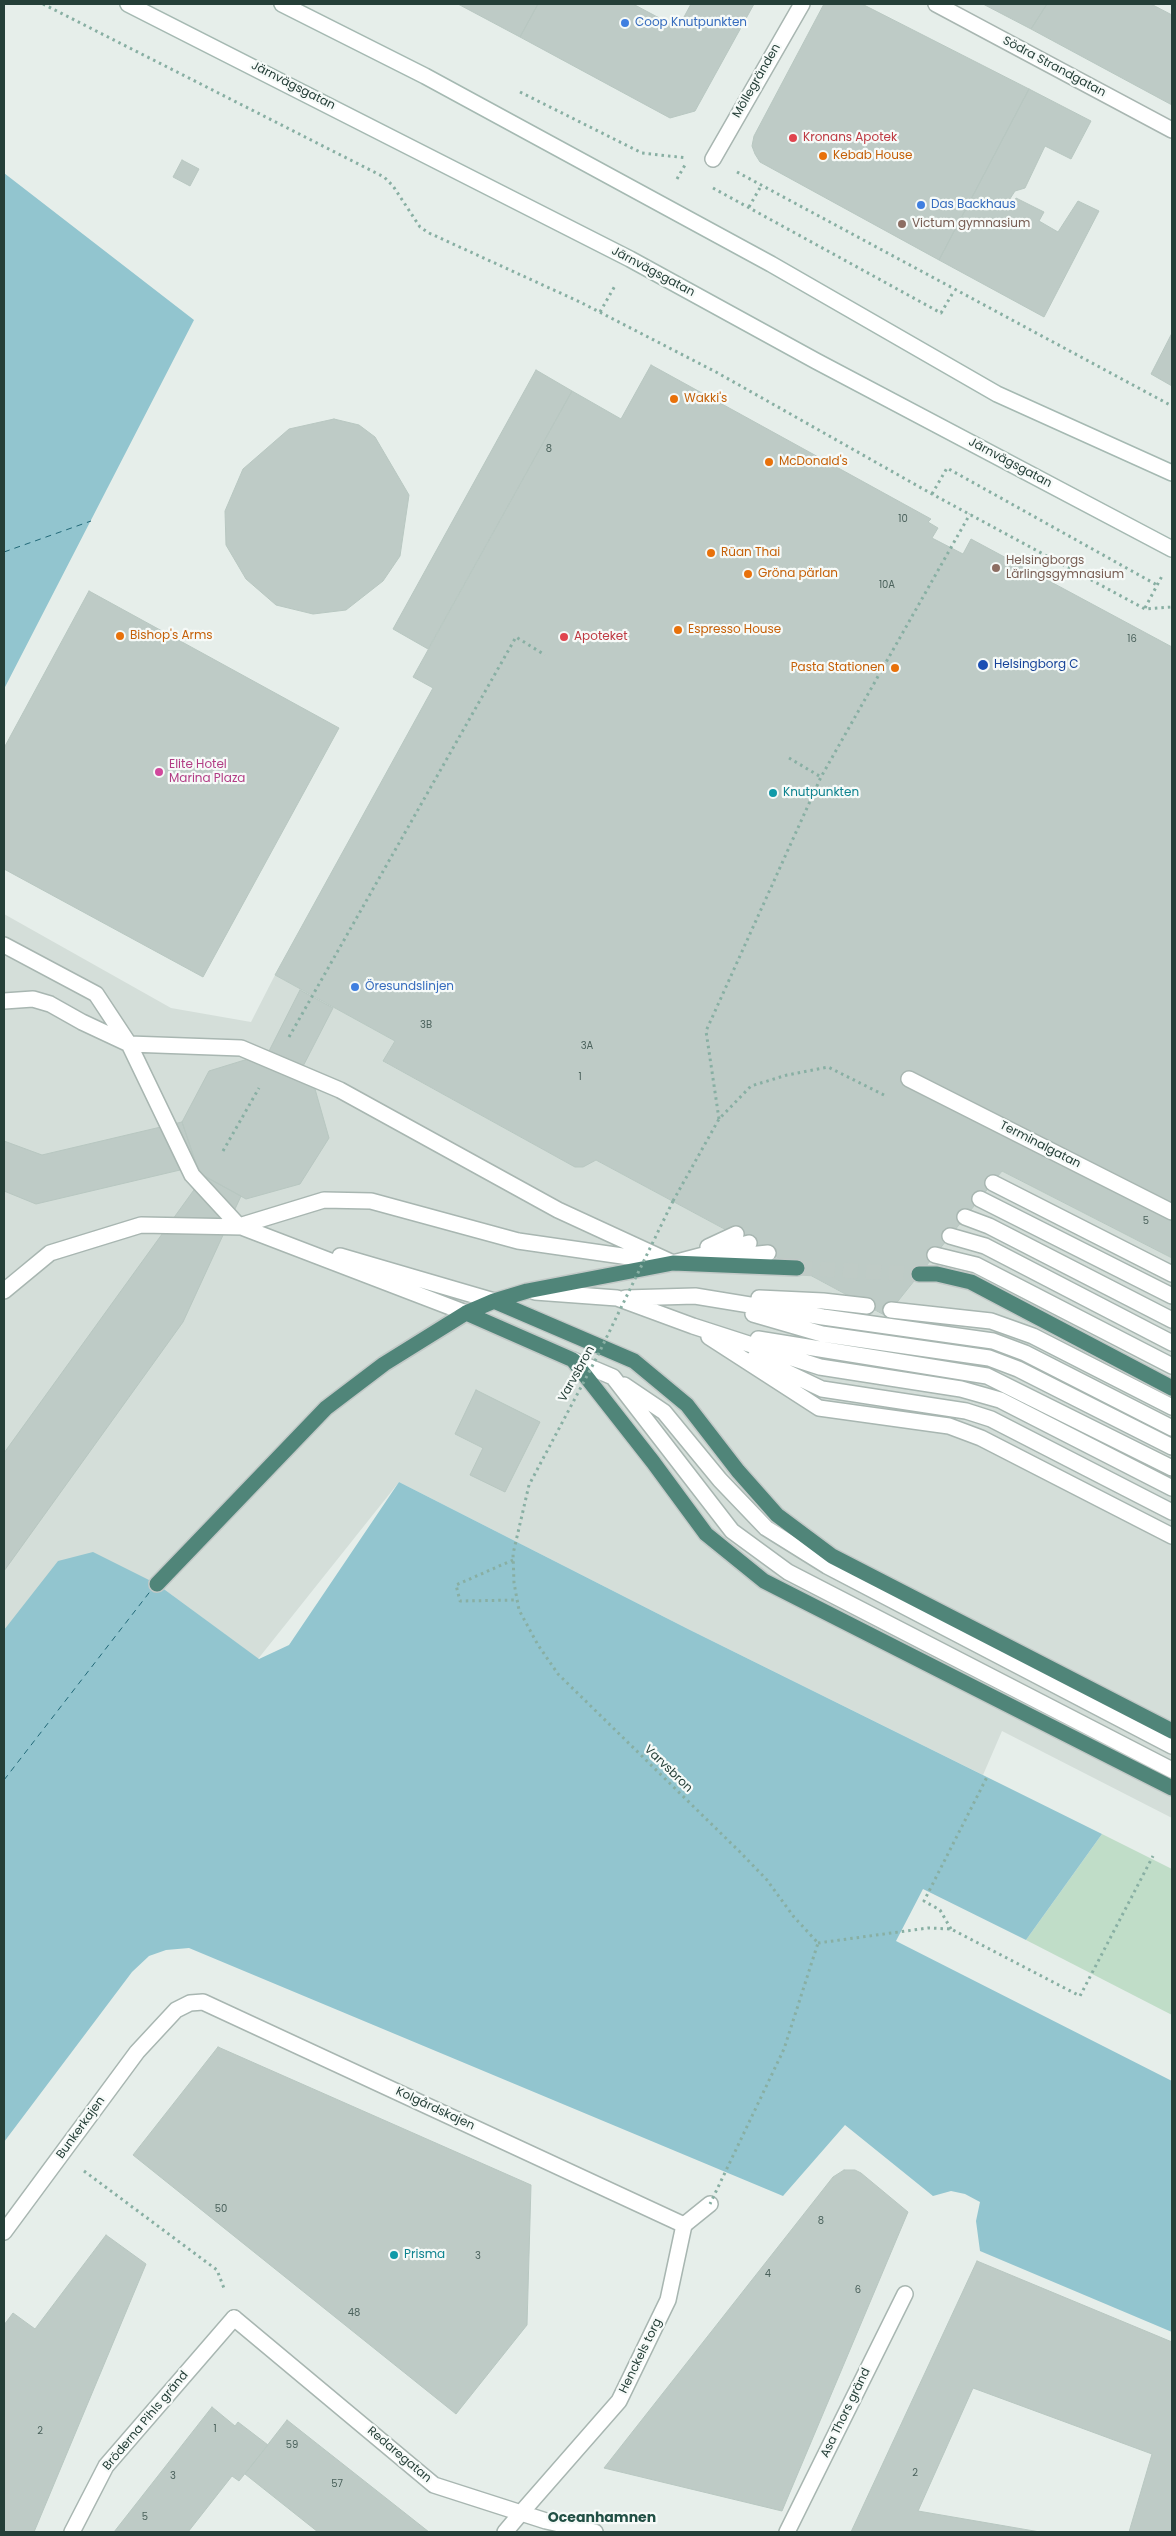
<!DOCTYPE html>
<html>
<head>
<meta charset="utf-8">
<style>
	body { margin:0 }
	#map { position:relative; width:1176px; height:2536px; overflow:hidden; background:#e6eeea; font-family:Poppins,sans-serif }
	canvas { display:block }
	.frame { position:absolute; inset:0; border:5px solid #253f38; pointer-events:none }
</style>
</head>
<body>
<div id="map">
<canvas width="1176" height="2536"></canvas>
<div class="frame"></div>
</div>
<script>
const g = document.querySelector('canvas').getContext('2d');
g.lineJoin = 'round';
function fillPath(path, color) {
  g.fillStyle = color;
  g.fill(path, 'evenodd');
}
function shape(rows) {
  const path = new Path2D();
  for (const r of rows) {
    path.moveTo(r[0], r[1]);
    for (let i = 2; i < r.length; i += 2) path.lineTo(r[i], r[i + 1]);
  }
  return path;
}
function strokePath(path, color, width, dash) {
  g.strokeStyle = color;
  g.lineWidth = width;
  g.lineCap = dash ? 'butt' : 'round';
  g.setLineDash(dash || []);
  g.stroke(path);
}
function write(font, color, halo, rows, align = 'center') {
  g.font = font + ' Poppins,sans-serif';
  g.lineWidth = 4.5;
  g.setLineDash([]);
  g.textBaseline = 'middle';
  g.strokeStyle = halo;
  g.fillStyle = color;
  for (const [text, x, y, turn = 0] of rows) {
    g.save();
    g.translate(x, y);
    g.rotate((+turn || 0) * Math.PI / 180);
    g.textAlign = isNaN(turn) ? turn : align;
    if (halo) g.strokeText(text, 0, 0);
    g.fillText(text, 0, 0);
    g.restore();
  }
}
fillPath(shape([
	[4,914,171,1008,251,1022,275,975,395,1041,384,1062,570,1164,596,1160,885,1316,1002,1171,1172,1258,1172,1818,1002,1731,983,1775,688,1629,399,1482,258,1659,157,1584,4,1630]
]), '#d4ded9');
fillPath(shape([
	[1102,1834,1172,1869,1172,2015,1026,1940]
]), '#c0ddc8');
fillPath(shape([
	[4,173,194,320,4,689],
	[399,1482,688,1629,1102,1834,1026,1940,923,1889,896,1941,1172,2081,1172,2332,980,2251,976,2221,980,2202,965,2194,951,2191,933,2196,845,2125,783,2196,189,1948,166,1950,149,1956,132,1972,4,2142,4,1630,58,1561,93,1552,157,1584,259,1659,289,1645]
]), '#92c5cf');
strokePath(shape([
	[4,552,91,521],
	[4,1780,152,1589]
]), '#226978', 1, [6, 5]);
const building = shape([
	[458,4,538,4,520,37,458,4],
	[538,4,633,4,678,28,691,4,754,4,695,111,670,118,520,37,538,4],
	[824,4,862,4,1029,89,939,260,760,162,755,154,752,146,754,136,824,4],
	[983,4,1047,4,1031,29,983,4],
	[1047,4,1151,4,1172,15,1172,105,1031,29,1047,4],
	[1029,89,1091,121,1071,159,1045,146,1025,188,1015,191,1006,205,1011,207,1016,198,1044,212,1039,221,1058,232,1078,201,1099,211,1044,317,939,260,1029,89],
	[182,160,199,169,190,186,173,177,182,160],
	[1172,333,1172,386,1151,374,1172,333],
	[651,365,931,519,928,522,938,528,932,538,963,554,971,539,1172,647,1172,1258,1002,1171,886,1316,596,1160,583,1167,575,1167,383,1061,395,1041,275,975,433,688,413,677,572,391,621,419,651,365],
	[536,370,572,391,428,649,393,629,536,370],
	[334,419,359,425,375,437,409,495,400,556,383,581,346,610,313,614,276,605,246,579,226,545,225,511,243,469,289,429,334,419],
	[89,591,339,728,203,977,4,869,4,748,89,591],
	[300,990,333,1008,298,1076,266,1057,300,990],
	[261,1055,313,1082,329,1138,300,1184,246,1199,199,1173,182,1122,209,1071,261,1055],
	[182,1122,197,1166,36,1204,4,1191,4,1141,42,1155,182,1122],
	[204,1176,241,1196,183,1322,4,1571,4,1453,204,1176],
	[476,1390,540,1422,505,1492,470,1475,483,1448,455,1434,476,1390],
	[218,2047,531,2185,527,2325,456,2414,133,2155,218,2047],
	[844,2170,855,2170,861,2173,908,2212,782,2511,604,2468,833,2177,844,2170],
	[106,2235,146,2264,34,2532,4,2532,4,2325,13,2313,35,2329,106,2235],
	[977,2261,1172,2342,1172,2532,1129,2532,1152,2454,973,2388,918,2511,1040,2532,851,2532,977,2261],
	[212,2407,235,2426,238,2422,268,2445,239,2481,232,2476,188,2532,114,2532,212,2407],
	[287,2420,429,2532,318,2532,245,2474,287,2420]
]);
fillPath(building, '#becbc6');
strokePath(building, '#b8c7c1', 1);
strokePath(shape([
	[797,1268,919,1274]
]), '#bfcbc6', 15, [15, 8]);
const service = shape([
	[4,945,96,994,129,1044,192,1175,239,1226,466,1313],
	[4,1001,33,999,50,1004,82,1022,129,1044,241,1048,340,1090,558,1210,673,1263,749,1243],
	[993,1183,1172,1274],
	[980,1199,1172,1296],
	[965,1217,989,1226,1172,1320],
	[239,1226,324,1200,371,1201,518,1241,657,1261],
	[950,1236,985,1246,1172,1343],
	[708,1247,736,1234],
	[935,1255,976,1265,1172,1366],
	[340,1256,494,1301],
	[720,1258,768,1253],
	[4,1291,50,1253,141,1225,243,1227],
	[535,1292,617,1298,693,1326,820,1367,961,1389,1000,1400,1172,1488],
	[625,1298,695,1296,823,1317,993,1341,1025,1353,1172,1428],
	[759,1298,823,1301,867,1306],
	[891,1310,991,1321,1033,1336,1172,1407],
	[753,1314,822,1334,989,1358,1018,1369,1172,1447],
	[709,1337,819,1408,949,1426,981,1438,1172,1536],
	[758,1339,987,1376,1172,1468],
	[755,1357,822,1389,966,1411,991,1419,1172,1512],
	[573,1360,613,1377,732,1531,788,1572,1172,1770],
	[624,1385,664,1412,720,1480,766,1528,827,1566,1172,1746]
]);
const pedestrian = shape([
	[713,159,802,4],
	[4,2232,137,2052,176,2010,190,2003,203,2002,684,2225,710,2204],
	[72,2532,106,2466,234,2318],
	[505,2532,521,2513]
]);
const minor = shape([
	[936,4,1172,130],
	[909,1079,1172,1212],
	[234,2318,434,2485,546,2521,595,2532],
	[521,2513,619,2401,668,2300,684,2225],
	[787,2532,905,2294]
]);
const secondary = shape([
	[128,4,630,259,816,361,1172,549],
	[282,4,425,76,771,264,997,394,1172,473]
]);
const trunk = shape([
	[919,1274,937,1274,971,1282,1172,1388],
	[494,1301,634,1361,687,1405,738,1471,777,1515,832,1556,1172,1731],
	[466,1313,573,1360,653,1462,706,1534,764,1581,1172,1788],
	[157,1584,326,1408,384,1364,466,1313,494,1301,527,1291,673,1263,797,1268]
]);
strokePath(service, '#a8b6b1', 18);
strokePath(pedestrian, '#a8b6b1', 18);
strokePath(minor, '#a8b6b1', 18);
strokePath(secondary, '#a5b9b2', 18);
strokePath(trunk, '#c2c9c7', 18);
strokePath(shape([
	[43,4,384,177,393,186,420,227,429,233,580,302,716,372,932,494,1145,609,1172,607],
	[520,92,642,153,687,158],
	[737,172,1172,406],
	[677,179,685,165],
	[713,188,941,313,954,291],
	[749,207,761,186],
	[600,312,616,284],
	[932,494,947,468,1157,585],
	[1145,608,1162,576],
	[789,758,821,777],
	[289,1037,516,637,545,655],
	[719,1119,706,1031,821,777,970,514],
	[223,1151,259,1088],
	[673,1201,719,1119,751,1086,787,1075,828,1067,884,1095],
	[513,1560,456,1585,460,1601,517,1600],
	[951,1929,940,1910,924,1901,987,1777],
	[818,1943,928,1928,951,1929,1080,1996,1153,1856],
	[84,2171,217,2270,225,2291]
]), '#88afa3', 3, [2.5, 4]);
strokePath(service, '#fff', 15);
strokePath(pedestrian, '#fff', 15);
strokePath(minor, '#fff', 15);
strokePath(secondary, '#fff', 15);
strokePath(trunk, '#508579', 15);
strokePath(shape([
	[673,1201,597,1357,529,1485,513,1554,514,1583,519,1610,538,1645,558,1674,740,1852,767,1880,794,1917,818,1943,784,2049,710,2204]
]), '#88afa3', 3, [2.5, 4]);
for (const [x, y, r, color] of [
	[625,23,5,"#3f7fe0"],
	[793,138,5,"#e0444e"],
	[823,156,5,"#e8710a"],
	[921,205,5,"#3f7fe0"],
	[902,224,5,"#8d6e63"],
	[674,399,5,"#e8710a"],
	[769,462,5,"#e8710a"],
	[711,553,5,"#e8710a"],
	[996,568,5,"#8d6e63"],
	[748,574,5,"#e8710a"],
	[678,630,5,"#e8710a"],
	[120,636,5,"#e8710a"],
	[564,637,5,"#e0444e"],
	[983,665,6,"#1a4fb4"],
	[895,668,5,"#e8710a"],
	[159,772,5,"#d1479c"],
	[773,793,5,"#0f9aa8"],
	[355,987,5,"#3f7fe0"],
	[394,2255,5,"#0f9aa8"]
]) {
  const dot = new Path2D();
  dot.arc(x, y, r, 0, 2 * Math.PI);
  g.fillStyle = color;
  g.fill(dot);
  strokePath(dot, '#f6faf8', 2);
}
write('10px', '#4b625c', null, [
	["8",549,449],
	["10",903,519],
	["10A",887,585],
	["16",1132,639],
	["3B",426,1025],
	["3A",587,1046],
	["1",580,1077],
	["5",1146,1221],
	["50",221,2209],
	["8",821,2221],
	["3",478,2256],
	["4",768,2274],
	["6",858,2290],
	["48",354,2313],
	["1",215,2429],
	["2",40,2431],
	["59",292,2445],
	["2",915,2473],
	["3",173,2476],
	["57",337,2484],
	["5",145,2517]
]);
write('12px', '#366cbe', '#f6faf8', [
	["Coop Knutpunkten",635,23],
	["Das Backhaus",931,205],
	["Öresundslinjen",365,987]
], 'left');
write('12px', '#253f38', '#f6faf8', [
	["Södra Strandgatan",1054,67,28],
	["Möllegränden",757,81,-60],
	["Järnvägsgatan",293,86,27],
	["Järnvägsgatan",653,272,28],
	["Järnvägsgatan",1010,463,28],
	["Terminalgatan",1040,1145,27],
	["Varvsbron",577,1374,-61],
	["Varvsbron",668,1769,44],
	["Kolgårdskajen",435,2109,25],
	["Bunkerkajen",81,2128,-54],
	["Henckels torg",641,2356,-64],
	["Asa Thors gränd",846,2413,-64],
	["Bröderna Pihls gränd",146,2421,-50],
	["Redaregatan",399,2455,40]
]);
write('12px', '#be3a42', '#f6faf8', [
	["Kronans Apotek",803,138],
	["Apoteket",574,637]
], 'left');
write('12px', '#c56008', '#f6faf8', [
	["Kebab House",833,156],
	["Wakki's",684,399],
	["McDonald's",779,462],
	["Rüan Thai",721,553],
	["Gröna pärlan",758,574],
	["Espresso House",688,630],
	["Bishop's Arms",130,636],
	["Pasta Stationen",885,668,"right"]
], 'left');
write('12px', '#785e54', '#f6faf8', [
	["Victum gymnasium",912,224],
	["Helsingborgs",1006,561],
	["Lärlingsgymnasium",1006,575]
], 'left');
write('12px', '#164399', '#f6faf8', [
	["Helsingborg C",994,665]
], 'left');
write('12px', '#b23c85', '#f6faf8', [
	["Elite Hotel",169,765],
	["Marina Plaza",169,779]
], 'left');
write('12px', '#0d838f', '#f6faf8', [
	["Knutpunkten",783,793],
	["Prisma",404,2255]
], 'left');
write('bold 14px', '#225045', '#f6faf8', [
	["Oceanhamnen",602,2518]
]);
</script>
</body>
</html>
